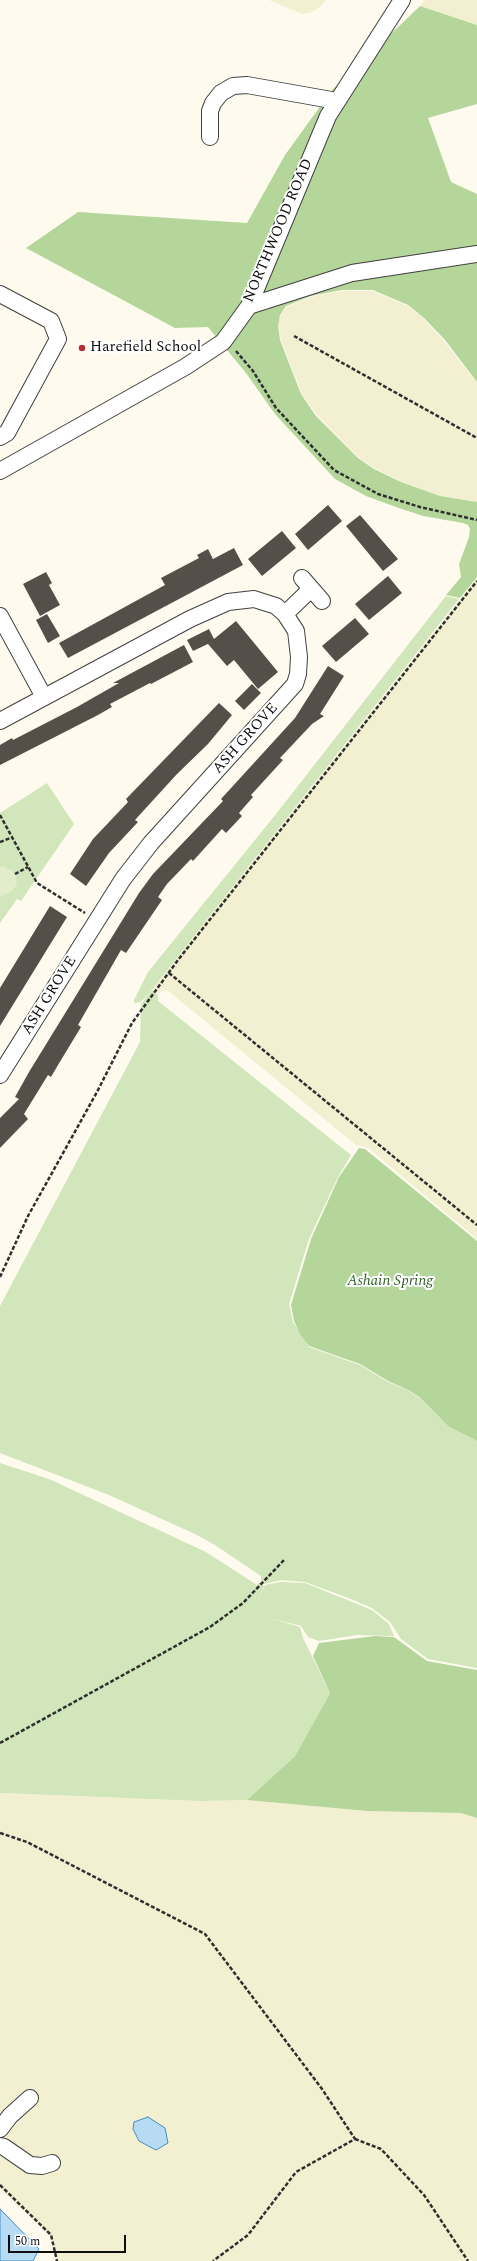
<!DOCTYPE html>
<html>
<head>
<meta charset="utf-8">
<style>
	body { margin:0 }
	#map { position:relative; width:477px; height:2261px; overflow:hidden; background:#fefbee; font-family:Spectral,serif }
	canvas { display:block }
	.scale { position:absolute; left:8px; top:2235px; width:118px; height:18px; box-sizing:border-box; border:2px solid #0d0d0d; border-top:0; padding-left:5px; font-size:12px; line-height:14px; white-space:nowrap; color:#0d0d0d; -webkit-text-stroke:3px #fff; paint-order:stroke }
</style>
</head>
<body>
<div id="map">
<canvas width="477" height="2261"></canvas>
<div class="scale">50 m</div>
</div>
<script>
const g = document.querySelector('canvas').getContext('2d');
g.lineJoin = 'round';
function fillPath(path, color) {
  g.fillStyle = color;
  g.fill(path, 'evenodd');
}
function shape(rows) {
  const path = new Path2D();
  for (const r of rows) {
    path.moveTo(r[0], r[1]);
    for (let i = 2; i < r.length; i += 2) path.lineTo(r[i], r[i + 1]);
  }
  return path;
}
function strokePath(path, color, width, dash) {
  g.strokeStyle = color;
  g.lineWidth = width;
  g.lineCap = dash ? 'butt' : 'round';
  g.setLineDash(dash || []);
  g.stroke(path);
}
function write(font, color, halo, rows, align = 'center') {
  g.font = font + ' Spectral,serif';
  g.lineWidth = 4;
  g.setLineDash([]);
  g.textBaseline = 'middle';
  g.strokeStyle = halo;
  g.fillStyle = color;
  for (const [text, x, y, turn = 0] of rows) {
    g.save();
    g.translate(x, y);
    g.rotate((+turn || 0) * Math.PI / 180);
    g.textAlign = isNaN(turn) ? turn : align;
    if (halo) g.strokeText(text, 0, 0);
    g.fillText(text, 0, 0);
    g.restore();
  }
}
fillPath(shape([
	[269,0,326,0,320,7,310,13,302,14],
	[424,0,477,0,477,25,420,6],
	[343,291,373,291,408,306,423,318,444,341,477,383,477,502,440,496,402,482,374,468,358,457,317,415,302,394,281,340,278,326,280,316,286,307,311,297],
	[477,578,477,1239,368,1148,356,1145,167,990,163,990,158,994,152,989],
	[0,1793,201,1801,247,1800,367,1811,461,1813,477,1818,477,2261,57,2261,50,2235,0,2189]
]), '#f2f0d0');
fillPath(shape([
	[446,596,459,599,146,997,140,1002,134,1003,134,1000,148,972,276,814],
	[47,783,74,824,21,901,17,899,0,923,0,813],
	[152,990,158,995,158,1001,351,1155,338,1177,309,1239,289,1304,293,1322,309,1347,360,1365,388,1382,407,1390,419,1398,449,1427,477,1441,477,1668,428,1659,401,1639,390,1622,372,1608,351,1599,305,1582,281,1580,264,1584,261,1581,261,1576,252,1570,215,1545,195,1534,109,1495,0,1453,0,1306,140,1042,141,1004],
	[0,1463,49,1479,206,1552,257,1585,260,1582,264,1586,256,1605,265,1585,281,1582,305,1583,372,1610,389,1624,394,1636,357,1635,319,1641,308,1637,301,1626,269,1618,300,1627,303,1638,330,1693,295,1756,247,1800,201,1801,0,1793]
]), '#d1e6ba');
fillPath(shape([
	[420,6,477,25,477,104,428,118,451,182,477,194,477,382,445,340,424,318,408,305,373,290,342,290,311,296,286,306,280,315,278,326,280,340,301,394,316,416,358,458,374,469,401,482,440,496,477,502,477,577,460,598,446,595,461,577,459,564,469,537,470,529,468,525,463,523,423,516,396,507,366,496,335,479,275,414,246,373,208,327,175,328,26,248,78,212,247,223,285,155,332,90],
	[359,1148,365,1149,477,1241,477,1441,449,1427,419,1397,408,1390,388,1381,360,1364,309,1346,300,1334,294,1321,291,1305,311,1239,339,1177],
	[375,1636,394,1637,427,1661,477,1670,477,1818,461,1813,367,1811,247,1800,295,1756,330,1693,313,1656,319,1643]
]), '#b5d69a');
fillPath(shape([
	[3,866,14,872,17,884,12,891,0,897,0,867]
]), '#e2eecb');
const water = shape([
	[148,2117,165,2128,168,2143,156,2150,139,2141,133,2129,134,2122,148,2117],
	[0,2209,39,2249,33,2261,0,2261,0,2209]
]);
fillPath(water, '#b6dbf2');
strokePath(water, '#428fc4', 1);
fillPath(shape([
	[328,505,342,521,308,550,295,534],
	[360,515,398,559,383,571,346,526],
	[282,531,296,548,262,576,248,559],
	[234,548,243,565,68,658,59,643,165,585,161,578,199,558,197,555,208,549,213,559],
	[46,572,52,583,49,585,60,605,40,616,23,584],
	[388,576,402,593,369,620,355,604],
	[47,614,60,636,48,643,36,620],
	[355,618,369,634,336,662,322,646],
	[236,621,278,672,258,689,234,660,227,666,208,644,210,643,193,651,187,640,209,629,214,639],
	[184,645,193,662,151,684,150,683,110,704,112,707,98,715,0,765,0,745,12,738,13,740,77,707,119,683,113,683],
	[328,666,344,676,320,714,324,716,312,724,280,758,283,760,251,795,253,797,239,813,242,816,226,833,222,829,193,861,191,859,167,884,158,897,162,900,126,953,121,950,78,1025,81,1027,58,1065,51,1077,48,1075,24,1114,28,1119,0,1148,0,1118,19,1099,15,1097,29,1072,139,893,153,874,223,801,221,799,295,718],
	[252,684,261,693,244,710,235,701],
	[219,703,232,715,208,744,177,774,135,820,138,822,109,853,86,886,70,874,93,839,128,802,126,799],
	[50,906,67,917,0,1026,0,988]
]), '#554f4a');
const minor = shape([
	[210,137,210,111,213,103,221,93,233,86,247,85,337,101],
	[0,294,51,321,58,339,7,433,0,437],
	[249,306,352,273,477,254],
	[0,471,185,367,223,342,249,306,328,116,402,0],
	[302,578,322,601],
	[285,614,311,589],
	[0,616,44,697],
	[0,721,190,619,228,602,254,599,276,606,285,614,296,631,299,657,298,674,295,684,151,843,123,879,0,1075],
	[0,2129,10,2116,30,2098],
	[0,2146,4,2147,30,2165,42,2166,52,2163]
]);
strokePath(minor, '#404040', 18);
strokePath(shape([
	[294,336,477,438],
	[236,351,253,371,276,408,334,470,378,494,420,507,477,520],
	[0,815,37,883,85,913],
	[0,842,13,837],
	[15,874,28,867],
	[169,973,477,1225],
	[0,1277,28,1216,97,1092,132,1023,178,960,477,581],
	[0,1743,210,1627,243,1603,285,1559],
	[0,1833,27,1842,205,1934,322,2089,355,2139,296,2172,248,2235,213,2261],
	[355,2139,381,2149,424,2195,468,2261],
	[0,2185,51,2235,57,2261]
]), '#2f2f2f', 2.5, [4, 2]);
strokePath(minor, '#fff', 16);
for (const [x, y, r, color] of [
	[82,348,4,"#b42e33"]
]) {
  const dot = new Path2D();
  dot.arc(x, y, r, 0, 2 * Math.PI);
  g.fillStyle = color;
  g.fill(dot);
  strokePath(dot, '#fff', 1.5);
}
write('15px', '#0d0d0d', '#fff', [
	["NORTHWOOD ROAD",279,231,-67],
	["ASH GROVE",246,739,-48],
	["ASH GROVE",50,996,-58]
]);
write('15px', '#0d0d0d', '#fff', [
	["Harefield School",90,348]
], 'left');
write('italic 15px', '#2e6122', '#fff', [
	["Ashain Spring",390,1282]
]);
</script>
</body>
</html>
